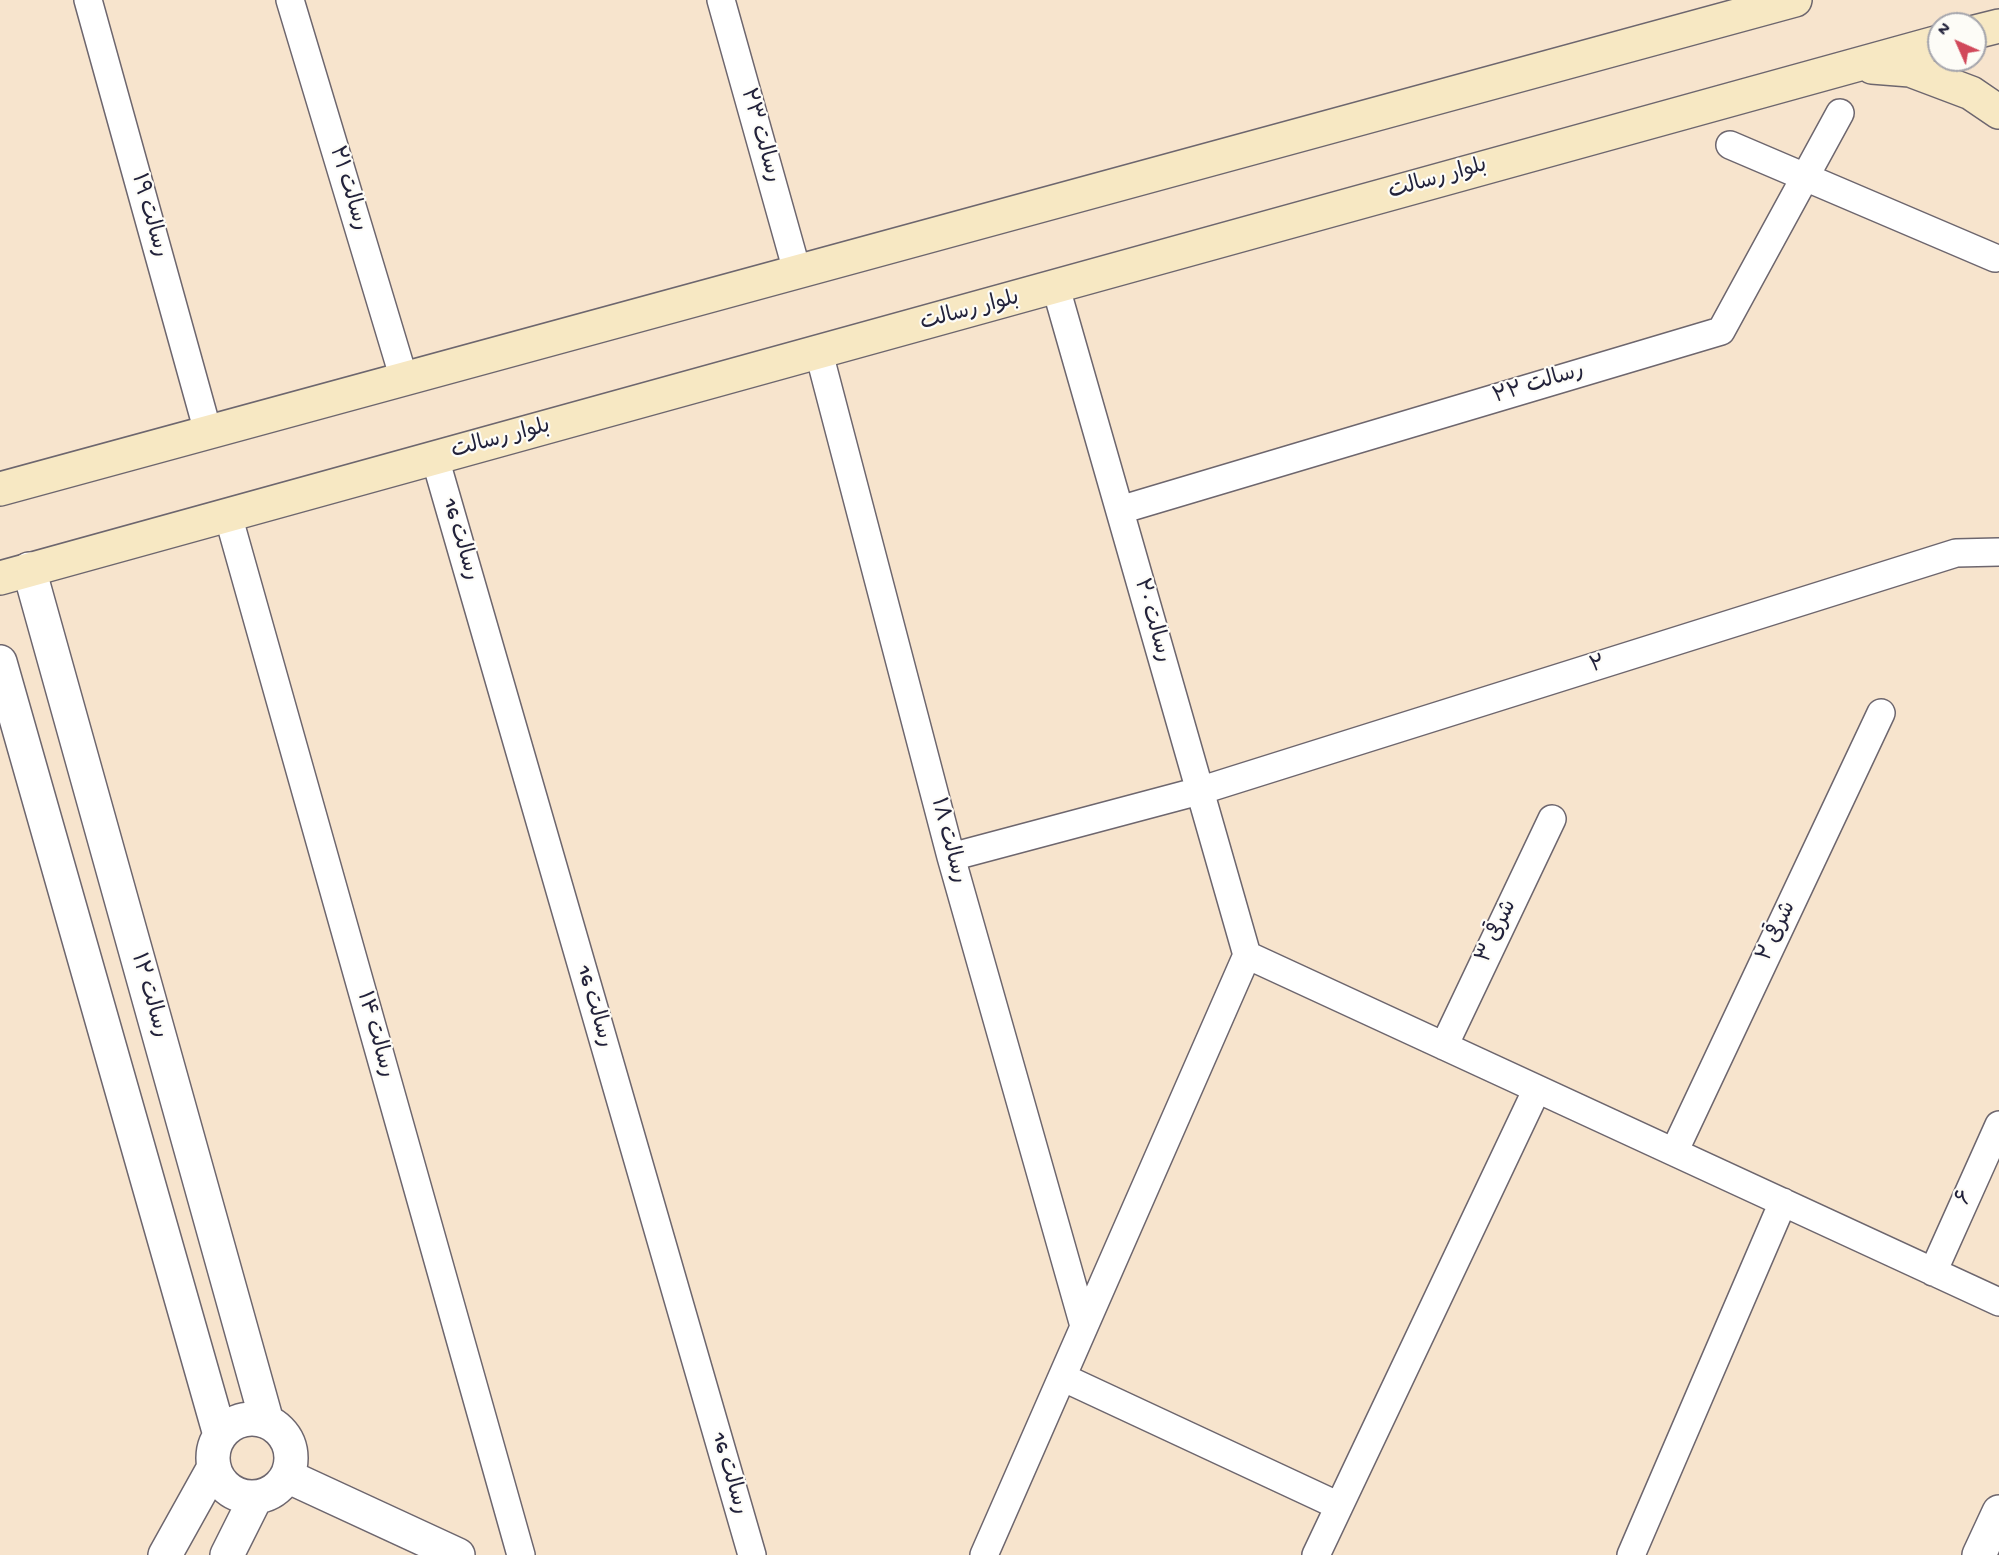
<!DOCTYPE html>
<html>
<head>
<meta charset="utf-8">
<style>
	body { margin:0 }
	#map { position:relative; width:1999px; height:1555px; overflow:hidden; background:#f7e4cd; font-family:"Gochi Hand",sans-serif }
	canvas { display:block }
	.north { position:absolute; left:1927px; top:12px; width:60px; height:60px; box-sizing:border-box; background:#fdfcf7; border:2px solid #a5a5ac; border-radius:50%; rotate:315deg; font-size:16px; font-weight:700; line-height:24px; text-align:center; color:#22223b }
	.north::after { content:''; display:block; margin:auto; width:21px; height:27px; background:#d1495b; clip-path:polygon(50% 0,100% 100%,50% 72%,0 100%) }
</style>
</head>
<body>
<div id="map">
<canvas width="1999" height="1555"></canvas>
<div class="north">N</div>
</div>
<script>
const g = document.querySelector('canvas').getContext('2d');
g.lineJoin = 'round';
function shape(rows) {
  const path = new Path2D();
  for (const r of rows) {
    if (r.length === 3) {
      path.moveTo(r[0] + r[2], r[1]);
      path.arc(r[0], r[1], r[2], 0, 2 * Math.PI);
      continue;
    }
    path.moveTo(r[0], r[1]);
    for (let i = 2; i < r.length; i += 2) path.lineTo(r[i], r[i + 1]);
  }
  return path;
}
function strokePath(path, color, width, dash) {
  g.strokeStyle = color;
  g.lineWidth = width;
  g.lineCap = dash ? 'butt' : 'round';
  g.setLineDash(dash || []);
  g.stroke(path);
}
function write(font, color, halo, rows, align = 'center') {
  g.font = font + ' "Gochi Hand","Playpen Sans Arabic",sans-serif';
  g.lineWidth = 4.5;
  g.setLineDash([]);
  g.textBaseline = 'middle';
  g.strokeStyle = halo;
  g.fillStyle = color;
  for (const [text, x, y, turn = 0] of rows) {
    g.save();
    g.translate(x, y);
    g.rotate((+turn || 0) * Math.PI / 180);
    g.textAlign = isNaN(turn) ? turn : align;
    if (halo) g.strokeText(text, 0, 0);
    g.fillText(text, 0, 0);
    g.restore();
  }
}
const minor = shape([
	[88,0,208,432],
	[290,0,404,379],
	[721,0,797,271],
	[1730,145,1995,258],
	[1056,288,1247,955],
	[819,353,951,857,1084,1326],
	[435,458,752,1555],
	[1120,510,1721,331,1840,113],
	[228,515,521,1555],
	[951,857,1199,791,1956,553,1999,552],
	[1247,955,1999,1302],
	[1444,1046,1552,819],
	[1674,1152,1881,713],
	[1933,1272,1999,1125],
	[1062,1377,1339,1506],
	[984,1555,1247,955],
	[1316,1555,1537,1089],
	[1631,1555,1783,1202]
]);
const tertiary = shape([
	[29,569,267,1422],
	[0,662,220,1435],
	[252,1458,39],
	[287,1476,458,1555],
	[165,1555,214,1467],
	[227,1555,256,1497],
	[1979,1555,1999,1512]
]);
const secondary = shape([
	[1975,32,1999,26],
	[1872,67,1910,70,1971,93,1999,112],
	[0,489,1795,0],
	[0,578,1939,42]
]);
strokePath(minor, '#6d666e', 30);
strokePath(tertiary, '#6d666e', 36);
strokePath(secondary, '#6d666e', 36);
strokePath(minor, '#fff', 27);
strokePath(tertiary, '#fff', 33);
strokePath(secondary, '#f7e8c3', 33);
write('22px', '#22223b', '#fdfcf7', [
	["رسالت ۲۳",759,136,74],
	["بلوار رسالت",1438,180,-16],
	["رسالت ۲۱",347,189,73],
	["رسالت ۱۹",148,216,74],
	["بلوار رسالت",970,312,-15],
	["رسالت ۲۲",1539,385,-17],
	["بلوار رسالت",501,440,-15],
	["رسالت 16",459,540,74],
	["رسالت ۲۰",1151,621,74],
	["۲",1598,666,-17],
	["رسالت ۱۸",947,841,75],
	["۳ شرقی",1498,932,-65],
	["۲ شرقی",1778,932,-65],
	["رسالت ۱۲",148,996,74],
	["رسالت 16",593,1007,74],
	["رسالت ۱۴",374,1035,74],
	["۶",1966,1198,-66],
	["رسالت 16",728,1474,74]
]);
</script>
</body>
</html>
